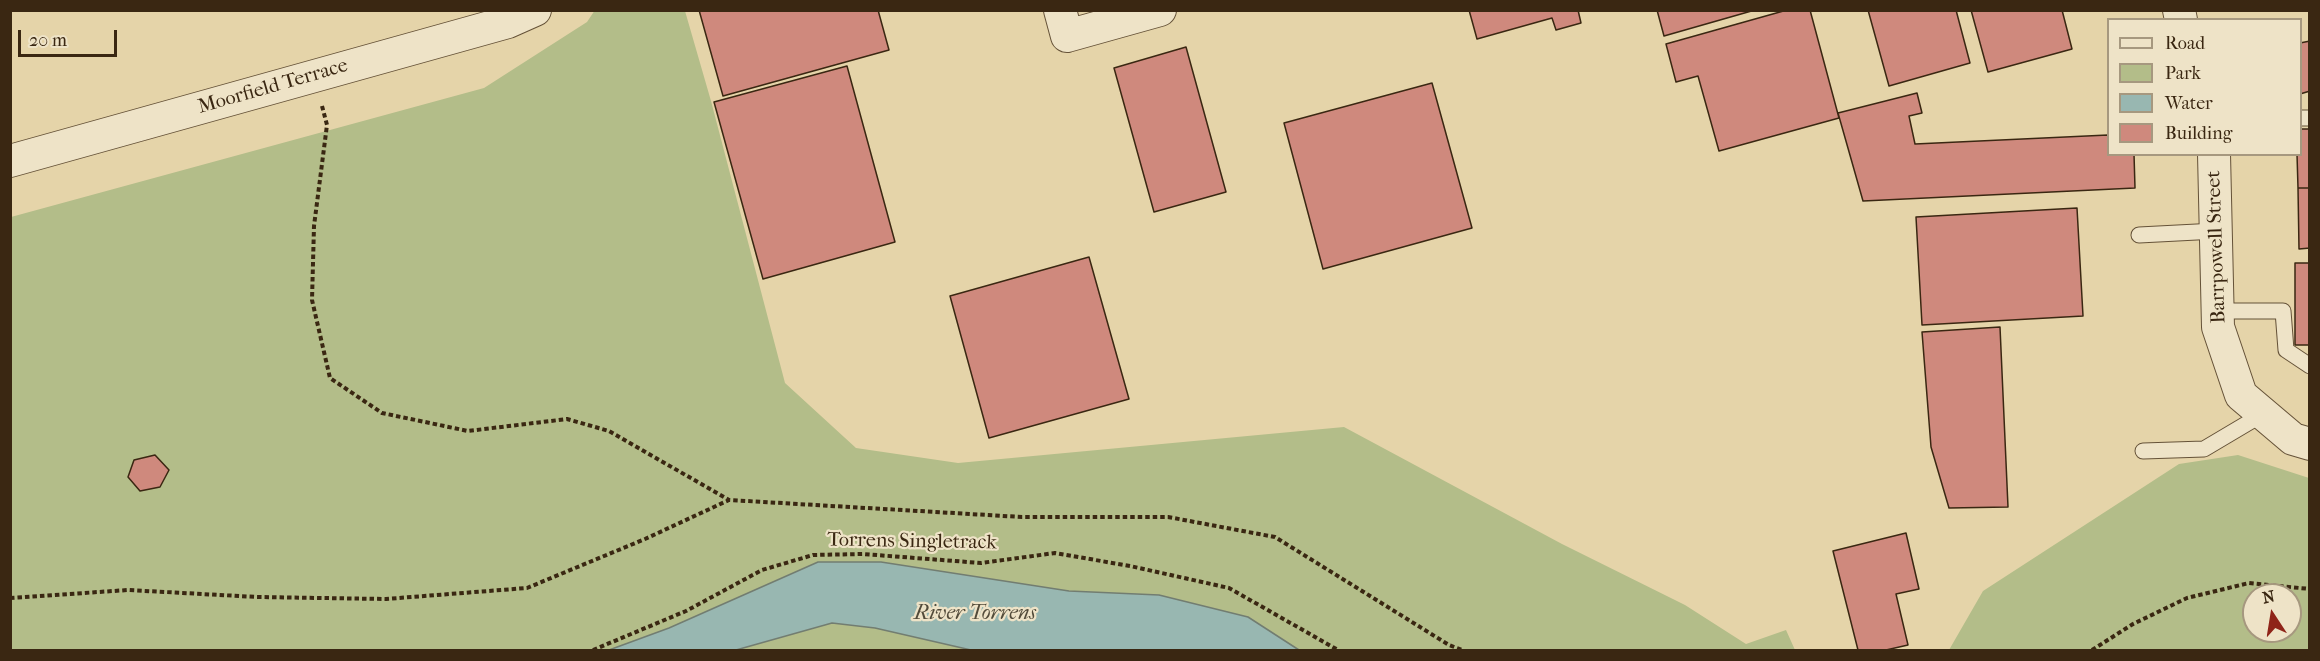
<!DOCTYPE html>
<html>
<head>
<meta charset="utf-8">
<style>
	body { margin:0 }
	#map { position:relative; width:2320px; height:661px; overflow:hidden; background:#e5d4a9; font-family:"IM FELL French Canon",serif }
	canvas { display:block }
	.frame { position:absolute; inset:0; border:12px solid #3a2712; pointer-events:none }
	.legend { position:absolute; left:2107px; top:18px; width:195px; height:138px; box-sizing:border-box; background:#eee3c7; border:2px solid #a6987f; margin:0; padding:8px 10px; list-style:none; font-size:18px; color:#3a2712 }
	.legend li { display:flex; align-items:center; gap:12px; height:30px }
	.legend b { width:30px; border:2px solid #a6987f }
	.north { position:absolute; left:2242px; top:583px; width:60px; height:60px; box-sizing:border-box; background:#eee3c7; border:2px solid #a6987f; border-radius:50%; rotate:348deg; font-size:16px; font-weight:700; line-height:24px; text-align:center; color:#3a2712 }
	.north::after { content:''; display:block; margin:auto; width:21px; height:27px; background:#8f2418; clip-path:polygon(50% 0,100% 100%,50% 72%,0 100%) }
	.scale { position:absolute; left:18px; top:30px; width:99px; height:27px; box-sizing:border-box; border:3px solid #3a2712; border-top:0; padding-left:8px; font-size:18px; line-height:21px; white-space:nowrap; color:#3a2712; -webkit-text-stroke:4px #eee3c7; paint-order:stroke }
</style>
</head>
<body>
<div id="map">
<canvas width="2320" height="661"></canvas>
<div class="frame"></div>
<ul class="legend">
<li><b style="height:8px;background:#eee3c7"></b>Road</li>
<li><b style="height:16px;background:#b3bd89"></b>Park</li>
<li><b style="height:16px;background:#98b7b1"></b>Water</li>
<li><b style="height:16px;background:#cf897d"></b>Building</li>
</ul>
<div class="north">N</div>
<div class="scale">20 m</div>
</div>
<script>
const g = document.querySelector('canvas').getContext('2d');
g.lineJoin = 'round';
function fillPath(path, color) {
  g.fillStyle = color;
  g.fill(path, 'evenodd');
}
function shape(rows) {
  const path = new Path2D();
  for (const r of rows) {
    path.moveTo(r[0], r[1]);
    for (let i = 2; i < r.length; i += 2) path.lineTo(r[i], r[i + 1]);
  }
  return path;
}
function strokePath(path, color, width, dash) {
  g.strokeStyle = color;
  g.lineWidth = width;
  g.lineCap = dash ? 'butt' : 'round';
  g.setLineDash(dash || []);
  g.stroke(path);
}
function write(font, color, halo, rows, align = 'center') {
  g.font = font + ' "IM FELL French Canon",serif';
  g.lineWidth = 4.5;
  g.setLineDash([]);
  g.textBaseline = 'middle';
  g.strokeStyle = halo;
  g.fillStyle = color;
  for (const [text, x, y, turn = 0] of rows) {
    g.save();
    g.translate(x, y);
    g.rotate((+turn || 0) * Math.PI / 180);
    g.textAlign = isNaN(turn) ? turn : align;
    if (halo) g.strokeText(text, 0, 0);
    g.fillText(text, 0, 0);
    g.restore();
  }
}
fillPath(shape([
	[595,10,685,11,711,101,785,383,856,448,958,463,1344,427,1562,544,1685,605,1746,644,1786,630,1795,650,11,650,11,217,484,88,587,22],
	[2238,455,2309,478,2309,650,1949,650,1983,591,2179,464],
	[2254,595,2290,595,2290,631,2254,631]
]), '#b3bd89');
const water = shape([
	[818,562,881,562,1069,591,1159,595,1248,617,1299,650,971,650,875,628,832,623,736,650,609,650,669,628,818,562]
]);
fillPath(water, '#98b7b1');
strokePath(water, '#727d71', 1.5);
const building = shape([
	[699,10,878,10,889,50,723,96,699,10],
	[1469,10,1578,10,1581,23,1556,30,1552,18,1477,39,1469,10],
	[1657,10,1755,10,1664,36,1657,10],
	[1787,10,1810,10,1839,118,1719,151,1698,76,1676,82,1666,44,1787,10],
	[1868,10,1956,10,1970,63,1889,86,1868,10],
	[1971,10,2062,10,2072,49,1988,72,1971,10],
	[2310,41,2310,91,2300,94,2300,43,2310,41],
	[1186,47,1226,192,1154,212,1114,68,1186,47],
	[847,66,895,242,763,279,714,102,847,66],
	[1432,83,1472,228,1323,269,1284,123,1432,83],
	[1917,93,1922,113,1909,116,1915,144,2108,135,2108,154,2134,154,2135,188,1863,201,1838,113,1917,93],
	[2300,129,2310,129,2310,188,2298,188,2297,154,2300,154,2300,129],
	[2298,188,2310,188,2310,248,2299,249,2298,188],
	[2077,208,2083,316,1922,325,1916,217,2077,208],
	[1089,257,1129,399,989,438,950,296,1089,257],
	[2295,263,2310,263,2310,345,2295,345,2295,263],
	[2000,327,2008,507,1949,508,1931,447,1922,332,2000,327],
	[155,455,169,470,160,487,140,491,128,477,134,460,155,455],
	[1906,533,1919,589,1896,594,1908,645,1886,650,1858,650,1833,551,1906,533]
]);
fillPath(building, '#cf897d');
strokePath(building, '#3a2712', 1.5);
const service = shape([
	[2300,118,2310,118],
	[2139,235,2216,231],
	[2218,311,2283,311,2286,350,2310,366],
	[2143,451,2204,449,2263,414]
]);
const minor = shape([
	[1060,10,1067,36,1160,10],
	[2179,10,2181,20],
	[2214,154,2218,327,2241,395,2293,439,2310,444],
	[10,161,508,22,535,10]
]);
strokePath(service, '#655238', 17);
strokePath(minor, '#655238', 34);
strokePath(shape([
	[322,106,327,125,314,226,312,300,330,378,382,413,468,431,567,419,609,431,729,500],
	[10,598,128,590,257,597,386,599,527,588,645,539,729,500,1022,517,1168,517,1275,537,1449,645,1462,650],
	[593,650,686,611,762,570,813,555,863,554,981,563,1055,553,1130,566,1229,588,1338,650],
	[2092,650,2133,624,2187,598,2249,583,2310,589]
]), '#3a2712', 4, [4.5, 3]);
strokePath(service, '#eee3c7', 15);
strokePath(minor, '#eee3c7', 32);
write('20px', '#3a2712', '#eee3c7', [
	["Moorfield Terrace",273,87,-16],
	["Barrpowell Street",2217,247,-92],
	["Torrens Singletrack",912,542,1]
]);
write('italic 21px', '#524b3a', '#eee3c7', [
	["River Torrens",975,614]
]);
</script>
</body>
</html>
